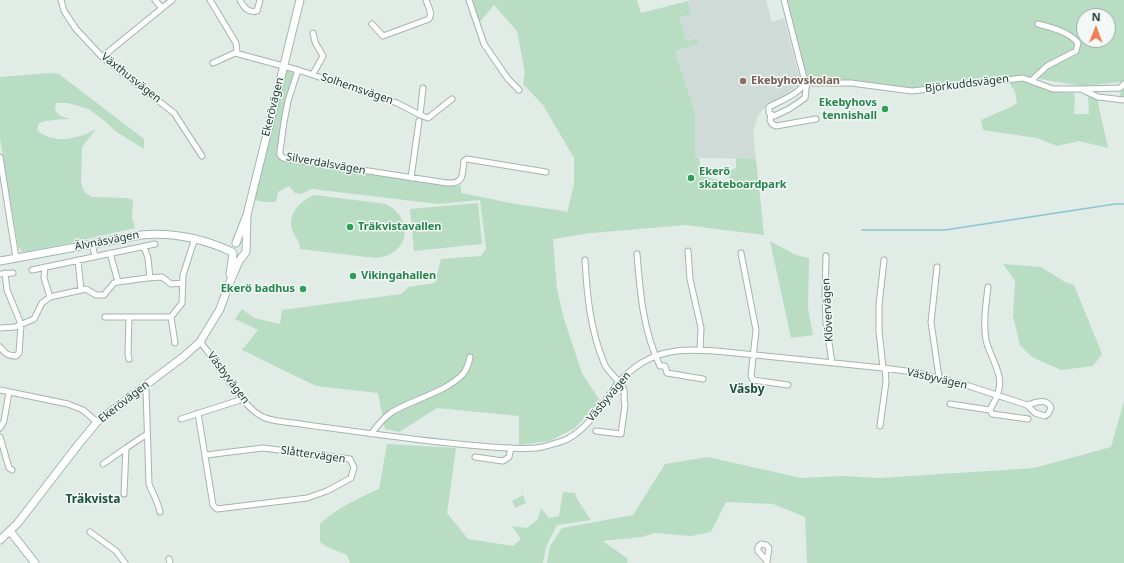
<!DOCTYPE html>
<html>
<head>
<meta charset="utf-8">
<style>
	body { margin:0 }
	#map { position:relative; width:1124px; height:563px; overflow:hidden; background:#e1ece7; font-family:"Noto Sans",sans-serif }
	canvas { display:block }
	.north { position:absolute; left:1076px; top:8px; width:40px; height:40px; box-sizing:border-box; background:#f1f8f5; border:1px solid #9eada8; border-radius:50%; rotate:1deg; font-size:11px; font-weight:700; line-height:16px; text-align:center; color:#213c35 }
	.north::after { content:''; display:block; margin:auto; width:14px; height:18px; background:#f37e58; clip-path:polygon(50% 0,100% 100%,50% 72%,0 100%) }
</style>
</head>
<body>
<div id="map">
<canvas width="1124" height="563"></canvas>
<div class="north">N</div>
</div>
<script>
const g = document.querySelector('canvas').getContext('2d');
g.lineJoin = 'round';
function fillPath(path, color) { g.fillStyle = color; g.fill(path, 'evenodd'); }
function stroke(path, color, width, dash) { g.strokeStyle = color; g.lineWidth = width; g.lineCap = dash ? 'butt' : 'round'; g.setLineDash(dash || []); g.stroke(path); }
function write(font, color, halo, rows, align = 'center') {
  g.font = font + ' "Noto Sans",sans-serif'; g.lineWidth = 3; g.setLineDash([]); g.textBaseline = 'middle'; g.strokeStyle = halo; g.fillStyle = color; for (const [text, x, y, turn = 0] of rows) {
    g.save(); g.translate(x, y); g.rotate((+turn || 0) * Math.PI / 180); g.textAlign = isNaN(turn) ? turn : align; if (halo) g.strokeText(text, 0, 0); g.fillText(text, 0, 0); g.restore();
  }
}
const built = new Path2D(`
	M689 0H766L772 22 784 18 801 84 764 108 758 116 753 131 756 159 695 158V112L675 51 698 44 686 42 679 17 692 13 688 1Z`);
const green = new Path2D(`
	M470 0H637L641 13 688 1 692 14 679 17 686 41 697 39 698 44 675 51 695 112V158H699L702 174 703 176 718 180 720 186H727L729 184V171L736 168V158L756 159 764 235 685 225 592 233 553 239 557 289 564 319 582 373 600 401 575 428 550 441 519 445V416L437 408 399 432 385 429 378 393 316 386 242 350 258 330 235 319 242 309 254 318 280 324 282 310 401 294 409 287 435 283 441 259 481 256 486 248 480 200 438 204 312 189 301 194 295 193 289 186 278 192 276 202H263L251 199 284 65 298 70 288 101 280 155 334 167 461 186V193L516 204 564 211 567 213 574 184V158L543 105 523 84 525 73 517 31 494 5 480 22Z
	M785 0H1124V97L1120 96 1121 82 1082 86 1022 76 953 83 911 89 814 82 809 79 805 73ZM1084 16H1108V40H1084Z
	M52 73 59 74 144 139V149L115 131 107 123 89 109 68 103H56L55 110 60 116 70 119C59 119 49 120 39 123L37 130C53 145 78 139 96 129L82 147 81 183 85 193 92 197 127 198 133 200 132 218 135 228 56 246 23 252 18 247 0 138V77Z
	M1021 80 1055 91 1073 93 1075 96 1074 114H1089L1088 97 1097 98 1108 148 1079 141 1057 146 1037 138 983 130 981 120 1013 106 1017 103 1015 92 1009 82H1017Z
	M315 195 386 204C416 220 409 256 375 258L300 249C300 241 296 238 293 232 286 215 300 200 315 195Z
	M478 203 482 244 414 251 410 209Z
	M770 241 796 255 809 258 808 308 813 335 791 338Z
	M1003 264 1041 267 1065 282 1074 285 1102 354 1093 366 1061 370 1032 357 1020 345 1013 316 1015 281Z
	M1124 401V563H807L805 517 773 504 726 502 711 532 691 536 654 533 642 537 603 541 628 559 627 563H547L550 546 562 528 633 515 665 464 708 457 801 478 842 476 880 478 1034 468 1111 447Z
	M387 444 456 448 447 513 468 539 513 546 521 539 512 526 527 528 538 519 541 508 549 518 559 516 563 492 575 493 577 499 591 520 557 525 546 547 543 563H350L347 555 327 547 320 542V524C340 506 355 500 379 489Z
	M523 495 526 503 515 508 512 501Z`);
const stream = new Path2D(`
	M862 230H945L1115 204H1124`);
const street = new Path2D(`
	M61 0 64 11 76 29 102 57 174 113 202 156
	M155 0 162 8
	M210 0 236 43 237 53
	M240 0C244 8 248 13 257 11L260 0
	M469 0 484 44 508 79 519 90
	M784 0 804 78 812 83H851L912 91 1023 78 1053 89H1082L1120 88 1124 84
	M372 24 383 36 429 19C433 13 428 6 426 0
	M102 57 172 0
	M213 63 235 53 298 70 397 103 420 115 428 118 452 99
	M298 70 288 101 284 122 280 151V155L283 158 447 183C465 184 462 174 464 161L467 159 546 172
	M313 74 323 56 315 42 313 33
	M807 80 805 98 789 109 774 116 769 113V107C782 100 800 94 807 80Z
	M1032 80 1047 66 1076 51 1078 43C1070 32 1050 27 1038 24
	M1083 90 1098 97 1124 100
	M771 114 770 120 772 124 776 126 816 119
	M420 115 423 88
	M0 157 16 258
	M411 178 419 121
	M92 244 95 256
	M144 247 148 258 150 278
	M688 251 690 279 701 328 700 350
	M110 253 118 282
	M741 253 756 330 751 376 753 380 788 385
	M637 254C640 292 643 331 660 366H665L667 373 703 379
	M826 256 825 297 826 323 832 363
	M78 260 81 290
	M585 260C587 295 590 329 604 363 607 372 621 381 624 390 625 394 623 400 625 405L621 434 596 431
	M45 267 44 278 50 297
	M937 267 931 322 939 377
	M32 270 155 244
	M0 274 13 273
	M105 317H171L182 303 183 275 195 238
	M129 317 128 354 129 359
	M171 317 175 343
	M0 328 15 327 34 319 42 303 50 297 86 289 96 295H104L114 283 118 282 147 278 162 277 171 284 183 283
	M200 342C217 360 242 408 263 417 267 419 273 420 278 421 338 429 398 438 458 444 484 446 511 450 536 448 545 447 555 443 563 441 581 434 594 417 604 402 609 396 613 389 618 383 650 347 683 348 726 352L883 368 914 372 969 386 1027 405 1035 413 1045 416 1048 414 1051 408C1047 397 1035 403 1027 405
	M0 347C5 353 7 356 16 356L19 353 21 325 19 319 7 290 5 273
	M883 368 879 331V305L884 260
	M144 386 146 390 149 484C153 494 158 502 160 512
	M0 390 68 404 83 410 97 422
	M950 404 990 410C992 405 995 401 997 396 1006 376 990 358 986 340 983 322 986 304 988 287
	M990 410 992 414 1028 419
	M198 413 213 505 217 509 307 498 327 491 351 478 354 467 350 459 263 448 206 455
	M181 419 243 399
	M880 426 886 382 885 368
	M0 428 4 421 9 392
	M371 434C377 426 383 418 392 412 414 399 446 392 463 374 467 369 469 363 470 357
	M0 437 9 468 12 470
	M475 457 503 461 509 457 511 448
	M103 464 126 448
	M124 494 126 448 147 434
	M90 532 116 551 125 563
	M169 559 170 563
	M767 563V561L769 548 766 545 761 544 758 547V551L767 561`);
const secondary = new Path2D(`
	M236 243 247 215 300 0
	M0 261 141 235C174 232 202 238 232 252
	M230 274 233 254
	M10 531 35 563
	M0 540 17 524 78 445 97 422 183 357 200 342 220 309 229 284 239 261 246 252 247 215`);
const markers = [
	[743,81,4,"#8d6e63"],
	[885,109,4,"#2e9e5b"],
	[691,178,4,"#2e9e5b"],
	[350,227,4,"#2e9e5b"],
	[353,276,4,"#2e9e5b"],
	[303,289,4,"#2e9e5b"]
];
const streetNames = [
	["Växthusvägen",131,78,38],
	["Björkuddsvägen",967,84,-7],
	["Solhemsvägen",357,89,19],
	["Ekerövägen",273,107,-76],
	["Silverdalsvägen",326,164,10],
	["Älvnäsvägen",107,241,-11],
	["Klövervägen",828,310,-93],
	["Väsbyvägen",228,378,53],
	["Väsbyvägen",937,379,13],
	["Väsbyvägen",609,397,-50],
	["Ekerövägen",124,402,-38],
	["Slåttervägen",313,455,8]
];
const educationNames = [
	["Ekebyhovskolan",751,81]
];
const leisureNames = [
	["Ekebyhovs",877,103,"right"],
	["tennishall",877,116,"right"],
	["Ekerö",699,172],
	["skateboardpark",699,185],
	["Träkvistavallen",358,227],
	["Vikingahallen",361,276],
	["Ekerö badhus",295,289,"right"]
];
const neighbourhoodNames = [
	["Väsby",747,390],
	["Träkvista",93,500]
];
fillPath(built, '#cfdbd6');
fillPath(green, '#b9ddc3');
stroke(stream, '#88c6d1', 1.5);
stroke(street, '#a4b4ae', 7);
stroke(secondary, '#9fb7af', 9);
stroke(street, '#fff', 5);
stroke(secondary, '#fff', 7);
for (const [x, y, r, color] of markers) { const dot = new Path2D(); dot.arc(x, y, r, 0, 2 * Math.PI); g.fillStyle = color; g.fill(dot); stroke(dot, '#f1f8f5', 1.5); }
write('11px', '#213c35', '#f1f8f5', streetNames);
write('bold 11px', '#785e54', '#f1f8f5', educationNames, 'left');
write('bold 11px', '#27864d', '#f1f8f5', leisureNames, 'left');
write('bold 12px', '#1d4e42', '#f1f8f5', neighbourhoodNames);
</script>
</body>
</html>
